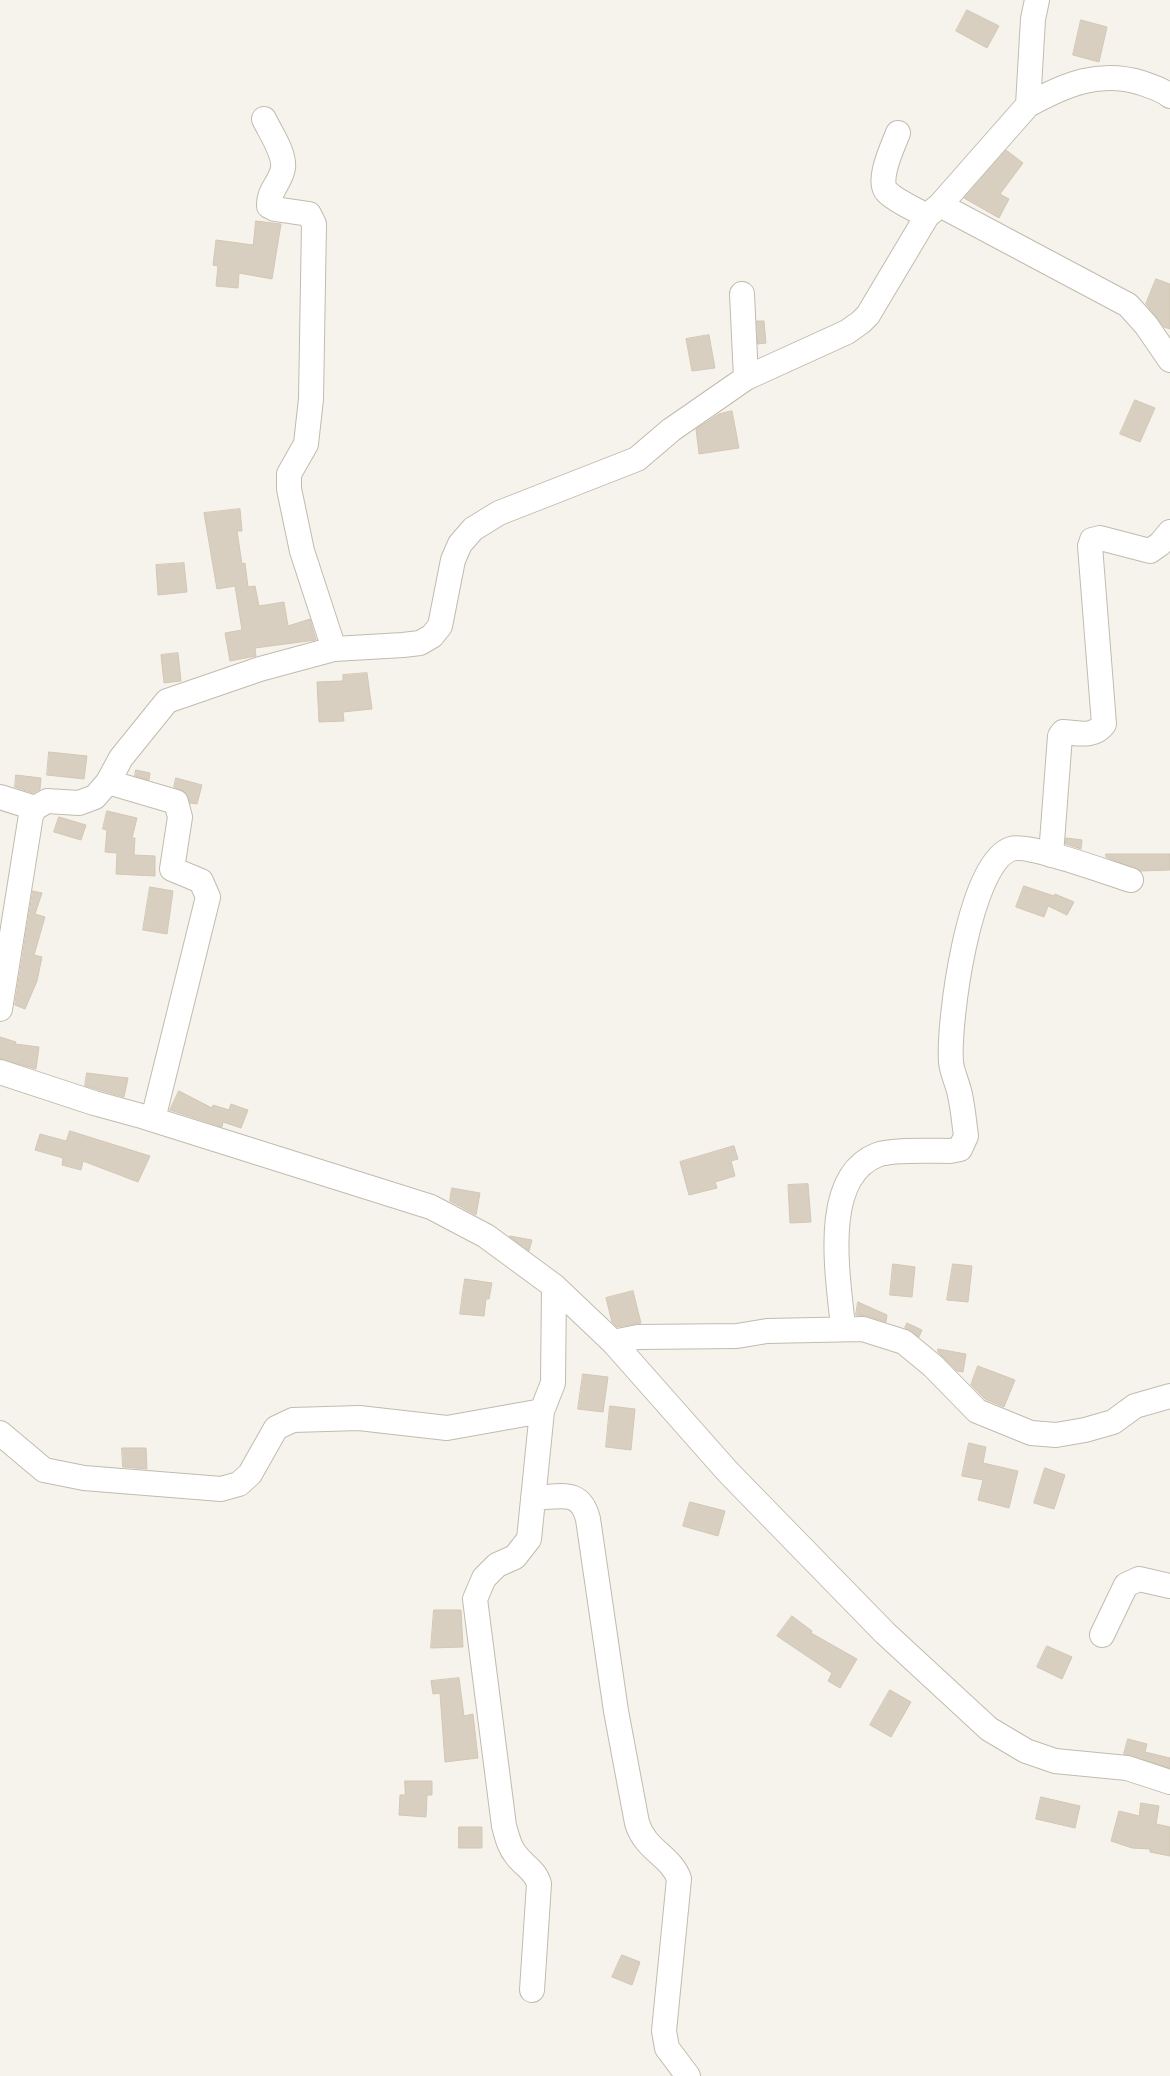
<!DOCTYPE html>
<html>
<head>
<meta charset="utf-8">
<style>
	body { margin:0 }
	canvas { display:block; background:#f6f3ec }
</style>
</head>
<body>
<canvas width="1170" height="2076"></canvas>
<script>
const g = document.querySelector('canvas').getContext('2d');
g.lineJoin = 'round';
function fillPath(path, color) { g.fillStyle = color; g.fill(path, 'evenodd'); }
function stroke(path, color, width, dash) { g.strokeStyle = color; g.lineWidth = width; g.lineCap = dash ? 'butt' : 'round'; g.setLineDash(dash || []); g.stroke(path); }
const building = new Path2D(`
	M967 10 999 26 987 48 956 31Z
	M1081 20 1107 27 1099 62 1073 55Z
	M1006 150 1023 163 1000 194 1009 199 999 218 964 198Z
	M256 221 281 224 272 279 239 273 238 288 216 286 218 266 213 265 216 240 253 245Z
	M1156 279 1170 284V329L1164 327 1146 304Z
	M757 321H764L766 343 758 344Z
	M709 335 715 368 692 371 686 339Z
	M1135 400 1155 408 1140 442 1120 434Z
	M732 411 739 448 699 454 696 429 719 414Z
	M240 509 242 531H237L242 564 245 563 248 587 255 586 259 606 284 602 288 626 310 619 316 640 255 648 256 656 230 661 225 633 242 630 235 586 217 589 204 513Z
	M184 563 187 592 158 595 156 565Z
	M178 653 181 681 164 683 161 655Z
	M367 673 372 709 343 712 344 721 319 722 317 682 343 681V675Z
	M49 752 87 756 84 779 47 775Z
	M136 770 150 773 149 780 135 776Z
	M16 775 41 778 40 789 33 793 15 787Z
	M176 778 202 785 197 804 190 803 185 792 174 787Z
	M107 811 137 818 132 838H135L134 855 155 856V876L116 874 117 853 105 852 107 830 103 829Z
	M59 817 86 825 81 840 54 832Z
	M1066 838 1082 840 1081 849 1066 844Z
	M1106 854H1170V870L1141 871 1106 857Z
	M1024 886 1054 896 1055 894 1074 902 1067 915 1048 906 1044 917 1016 907Z
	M150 887 173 891 167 934 143 930Z
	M33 891 42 893 35 914 45 917 34 955 42 957 37 981 25 1009 15 1005Z
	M0 1037 16 1042 15 1044 39 1047 36 1069 0 1059Z
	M87 1073 128 1078 124 1097 85 1086Z
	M179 1091 212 1108 213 1105 229 1110 231 1104 248 1110 241 1128 223 1122 222 1127 170 1110Z
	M70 1131 150 1156 138 1182 83 1161 81 1170 62 1165 63 1158 35 1150 40 1134 66 1141Z
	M734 1146 738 1159 731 1161 735 1176 715 1182 717 1188 689 1195 680 1162Z
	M808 1184 811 1222 790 1223 788 1185Z
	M452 1188 480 1193 476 1215 450 1201Z
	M510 1236 532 1240 529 1251 510 1237Z
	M893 1264 915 1267 912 1297 890 1295Z
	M953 1264 972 1266 968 1302 947 1300Z
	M465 1279 492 1283 489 1299H486L484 1316 460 1314Z
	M633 1291 641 1323 617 1327 612 1322 606 1298Z
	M858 1302 887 1315 886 1322 867 1316 856 1315Z
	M907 1323 922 1330 919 1337 905 1328Z
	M938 1349 966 1354 963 1372 957 1371 938 1352Z
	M978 1366 1015 1380 1004 1407 985 1399 971 1385Z
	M583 1374 608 1377 603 1412 578 1409Z
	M610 1406 635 1409 631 1450 606 1447Z
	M969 1443 986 1447 983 1463 1018 1471 1009 1508 978 1500 983 1480 962 1476Z
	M122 1448H146L147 1469 123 1467Z
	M1045 1468 1065 1475 1054 1509 1034 1503Z
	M690 1502 725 1511 718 1536 683 1526Z
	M434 1610H461L463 1647 431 1648Z
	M792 1616 812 1631 811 1633 857 1659 840 1688 828 1681 832 1673 777 1636Z
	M1047 1646 1072 1657 1062 1679 1037 1667Z
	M459 1678 464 1716 473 1714 478 1758 445 1762 440 1693 433 1694 431 1681Z
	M890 1690 911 1702 891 1737 870 1725Z
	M1128 1739 1147 1744 1145 1752 1170 1758V1768L1124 1754Z
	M405 1781H432V1795H427L426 1817 399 1815 400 1795H405Z
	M1041 1797 1080 1806 1075 1828 1036 1819Z
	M1141 1803 1159 1806 1156 1824 1170 1827V1856L1150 1852V1849L1132 1848 1111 1841 1119 1811 1139 1816Z
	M459 1827H482V1848H459Z
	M622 1955 640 1962 632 1985 612 1977Z`);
const minor = new Path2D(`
	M1028 105C1066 84 1099 70 1142 83 1152 87 1162 89 1170 96
	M264 119C270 132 285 153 283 168 281 182 268 191 269 206L275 209 309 214 314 224 311 399 306 444 289 474V489L302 551 334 649
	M898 133C893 146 876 181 887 192 897 202 915 209 927 216
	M940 205 1128 305 1146 325 1170 360
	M742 294 746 378
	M108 782 176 802 180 817 172 869 201 881 208 897 153 1119
	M0 797 35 808
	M1051 855 1060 736 1063 732C1078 733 1094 738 1104 724L1090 546 1092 540 1100 538 1150 551 1160 544 1170 532
	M0 1009 31 815 35 808 47 801 79 803 95 797 108 782 121 758 167 701 260 669 334 649 403 645 420 643 432 636 440 626 453 560 460 544 473 529 499 513 637 459 671 430 746 378 847 332 861 322 868 315 927 216 940 205 1028 105 1033 19 1037 0
	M0 1072 94 1103 145 1117 431 1207 486 1236 554 1286 613 1342 638 1337 737 1336 767 1331 863 1329 904 1342 933 1366 977 1411 1031 1433 1056 1435 1085 1430 1113 1422 1135 1406 1170 1396
	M843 1328C839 1280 819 1178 877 1155 892 1149 933 1151 950 1151L960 1149 966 1136C964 1122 963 1108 960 1095 958 1084 952 1073 951 1062 948 1022 969 863 1011 849 1029 843 1107 873 1131 880
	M613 1342 728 1472 885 1633 989 1729 1026 1751 1055 1761 1127 1768 1170 1782
	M0 1433 44 1470 84 1478 221 1489 239 1484 250 1474 276 1428 293 1420 359 1418 447 1428 542 1411
	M533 1498C561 1497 580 1488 588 1519L616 1711 637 1823C645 1850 672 1857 679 1879L664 2031 667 2048 688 2076
	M1102 1635 1126 1585 1139 1579 1170 1586
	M532 1990 539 1884C536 1871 523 1865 516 1855 509 1847 507 1836 504 1826L475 1599 484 1578 497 1565 515 1557 529 1539 542 1411 553 1383 554 1286`);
fillPath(building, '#d8cfc1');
stroke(building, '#d3c7b4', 1);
stroke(minor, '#c2bbae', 26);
stroke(minor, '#fff', 24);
</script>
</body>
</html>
